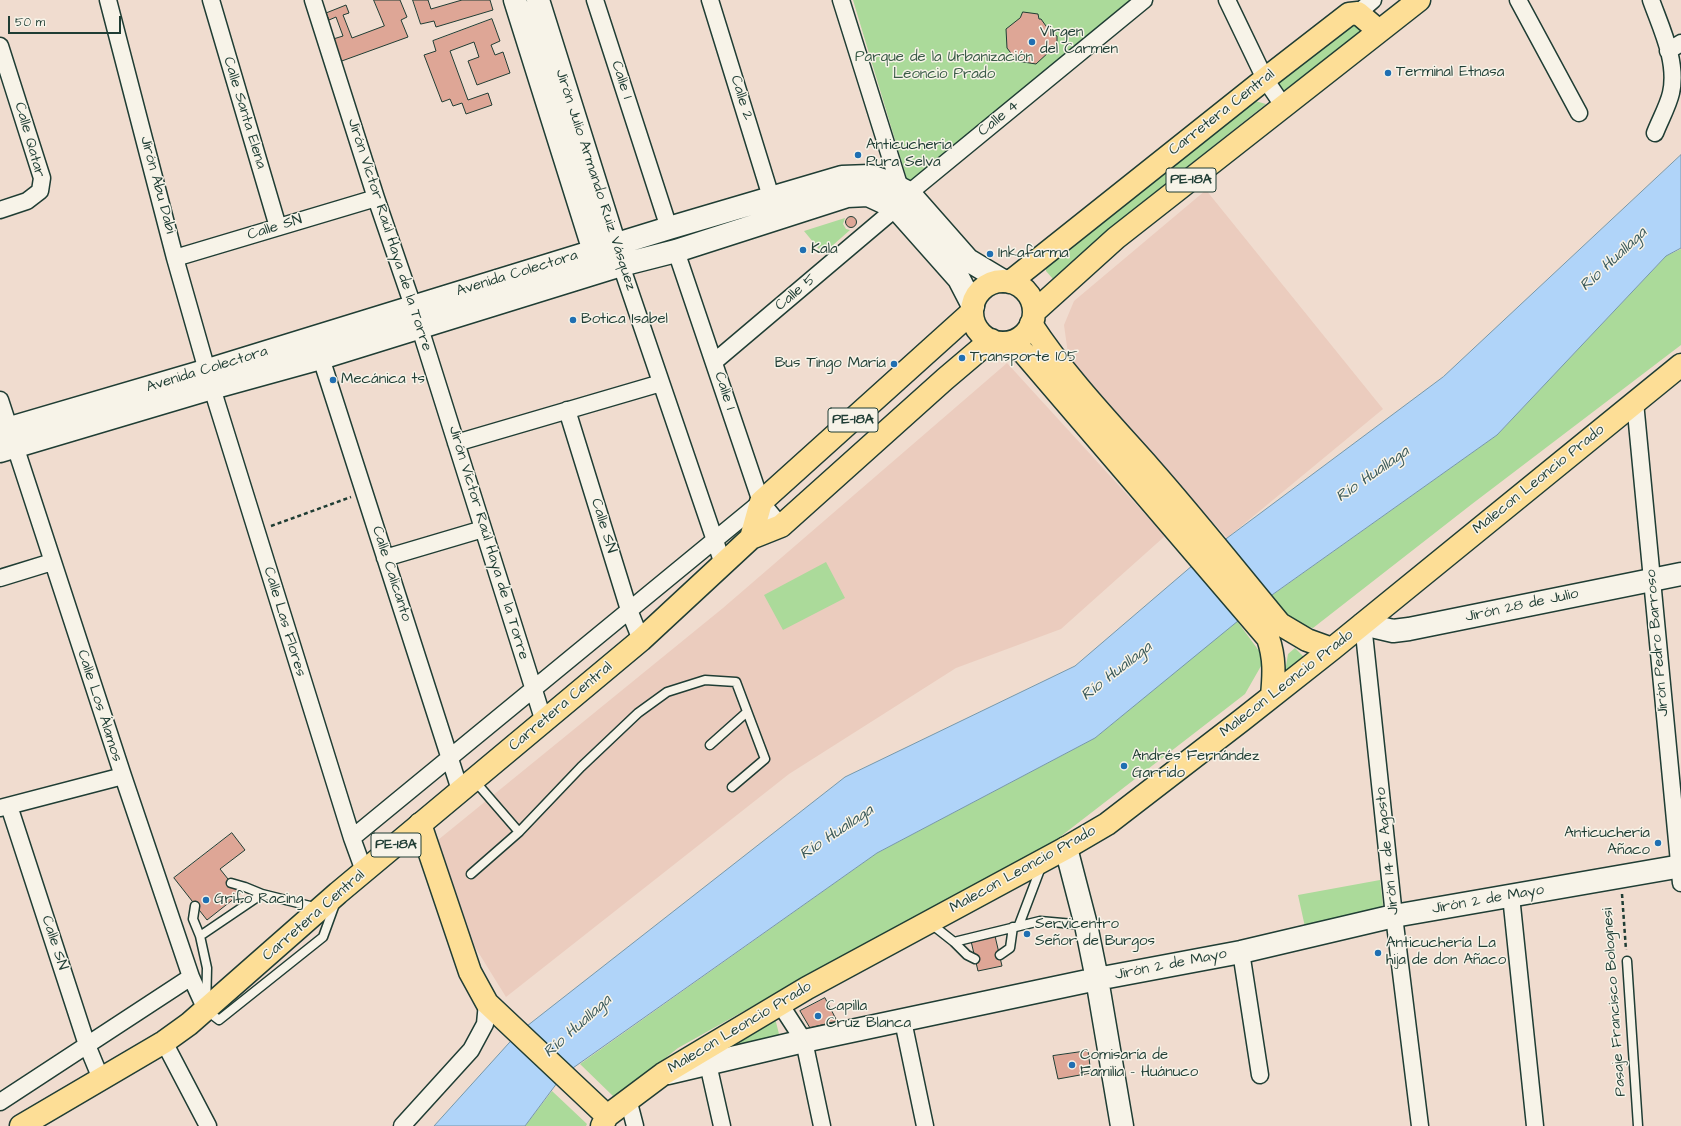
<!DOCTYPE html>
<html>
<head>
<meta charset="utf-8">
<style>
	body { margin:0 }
	#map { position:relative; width:1681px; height:1126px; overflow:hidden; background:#f0dccf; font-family:"Architects Daughter",sans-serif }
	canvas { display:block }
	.scale { position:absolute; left:8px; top:16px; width:113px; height:18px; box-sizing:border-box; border:2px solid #1f3d34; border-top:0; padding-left:5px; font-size:12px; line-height:14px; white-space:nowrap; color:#1f3d34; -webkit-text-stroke:3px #f7f3e8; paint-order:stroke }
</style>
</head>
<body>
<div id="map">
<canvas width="1681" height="1126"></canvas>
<div class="scale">50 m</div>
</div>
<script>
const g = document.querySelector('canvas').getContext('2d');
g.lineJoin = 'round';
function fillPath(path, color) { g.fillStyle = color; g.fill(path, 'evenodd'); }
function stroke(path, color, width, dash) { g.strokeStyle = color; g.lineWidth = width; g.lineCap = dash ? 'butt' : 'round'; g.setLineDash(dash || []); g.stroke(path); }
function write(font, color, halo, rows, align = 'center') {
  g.font = font + ' "Architects Daughter",sans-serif'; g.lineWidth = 3; g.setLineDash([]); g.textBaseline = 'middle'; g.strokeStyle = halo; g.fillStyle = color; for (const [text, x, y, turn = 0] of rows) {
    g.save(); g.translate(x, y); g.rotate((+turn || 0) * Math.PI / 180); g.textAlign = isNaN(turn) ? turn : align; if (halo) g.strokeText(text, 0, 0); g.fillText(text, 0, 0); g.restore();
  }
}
const built = new Path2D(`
	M1206 190 1383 409 1227 538 1069 361 1064 325 1074 301Z
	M1007 363 1165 536 1061 629 956 668 789 774 506 997 475 947 438 840 723 608Z`);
const green = new Path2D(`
	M853 0H1133L908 183Z
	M1357 23 1364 31 1283 91 1278 82 1348 25Z
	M1255 101 1266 104 1110 228 1053 279 1046 271V267Z
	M845 218 843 224 846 229 850 230 823 254 804 231Z
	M1681 249V345L1472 504 1313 628 1290 622 1268 598 1497 435 1666 256Z
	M826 562 845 598 783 630 764 595Z
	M1237 621 1265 659 1245 694 1056 840 842 956 678 1048 615 1098 580 1064 877 853 1095 738Z
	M1295 648 1304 657 1285 672 1288 654Z
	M1380 880 1383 905 1375 913 1305 927 1298 895Z
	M775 1018 780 1038 718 1053Z
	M552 1091 587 1124 586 1126H525Z`);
const water = new Path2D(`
	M1681 155V248L1666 256 1497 435 1255 607 1095 738 877 853 563 1075 525 1126H434L518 1033 845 777 1075 666 1207 553 1443 377Z`);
const building = new Path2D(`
	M374 0H400L407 17 401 20 408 37 339 62 330 40 343 36 336 17 329 20 326 13 346 5 349 13 343 15 352 38 384 26Z
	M413 0H428L431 9 462 0H490L493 10 436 27 434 21 421 24Z
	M1023 12 1038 14 1039 19H1041L1051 33 1057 36V48L1050 51 1036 64 1017 61 1007 48 1006 29 1020 18Z
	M492 19 500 41 491 45 495 55 503 52 510 73 477 85 468 61 479 57 474 42 450 51 468 100 488 93 492 105 466 114 462 103 453 106 450 99 442 102 424 55 436 51 433 41Z
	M845.5 222a5.5 5.5 0 1 1 11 0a5.5 5.5 0 1 1-11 0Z
	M232 833 245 850 220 869 240 894 207 920 174 878Z
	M995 936 1002 966 978 971 971 941Z
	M825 998 837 1021 810 1028 800 1011Z
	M1088 1051 1091 1073 1058 1079 1053 1056Z`);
const path = new Path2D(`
	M271 526 351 497
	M1622 894 1626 950`);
const lane = new Path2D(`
	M710 745 747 712
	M474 780 519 832
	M471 874 519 832 581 767 638 713 667 692 705 680 736 682 765 759 732 787
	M231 883 245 887 262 894
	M195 906 193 919 200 936
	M318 908 262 894 200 936 207 968 206 1010 219 1020 323 937 335 904
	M930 923 954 942 1040 921 1085 925
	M1019 925 1041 867
	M954 942 967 955 975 959
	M1000 955 1010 948 1013 927
	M1627 961 1638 1126`);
const street = new Path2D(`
	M108 0 175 258 212 388 352 838 364 871
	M211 0 278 227
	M313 0 376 198 413 306 544 722
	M595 0 669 228
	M710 0 771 197
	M841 0 900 188
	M1227 0 1265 79 1284 107
	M1518 0 1579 113
	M1651 0C1661 28 1678 62 1671 93 1668 106 1660 120 1655 133
	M1358 13 1373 0
	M0 46 42 178 40 191 27 201 0 210
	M1668 51 1681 43
	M909 193 1144 0
	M676 251 761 502 781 526
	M175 258 376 198
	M621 265 723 564
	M321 358 460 790
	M714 362 896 208
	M0 400 123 776 191 977 206 1010
	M1635 402 1681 883
	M567 410 629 610 641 640
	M456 443 661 383
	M385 558 483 529
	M0 578 52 562
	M1363 624 1394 916 1420 1126
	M9 806 87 1045 101 1079
	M0 808 123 776
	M352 838 761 502
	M1511 896 1535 1126
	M1241 952 1260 1075
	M780 1004 804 1041 822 1126
	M903 1021 925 1126
	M164 1042 208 1126
	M708 1064 722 1126
	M628 1099 635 1126
	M0 1102 191 977
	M402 1126 471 1050 485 1024 487 1003`);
const secondary = new Path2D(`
	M515 0 598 264
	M538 0 619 258
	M0 431 208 370 669 228 842 177 870 176 888 182 909 193 968 260 1003 281
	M0 451 212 388 321 358 621 265 676 251 847 196 868 195 896 208 959 279 973 306
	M1363 624 1393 631 1409 629 1681 574
	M1066 848 1086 925 1097 979 1122 1126
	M668 1073 804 1041 1097 979 1241 952 1394 916 1681 866`);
const primary = new Path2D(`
	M1031 324C1065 376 1109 422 1150 468 1195 519 1237 572 1280 624L1307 640 1332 649
	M1003 343 1017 348 1024 353 1268 638C1275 658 1274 675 1272 696
	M420 824 470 972 487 1003 607 1116
	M602 1126 607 1116 663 1074 807 988 1066 848 1107 824 1242 720 1332 649 1681 365`);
const highway = new Path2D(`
	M972 312a31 31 0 1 1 62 0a31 31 0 1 1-62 0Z
	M1010 282 1265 79 1349 14 1358 13 1379 31
	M1034 312 1116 238 1419 0
	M751 538 761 502 972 312
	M21 1126 164 1042 189 1024 338 893 641 640 751 538 781 526 945 379 991 340`);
const markers = [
	[1032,42,4,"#1f6fb2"],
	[1388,73,4,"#1f6fb2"],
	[858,155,4,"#1f6fb2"],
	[803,250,4,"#1f6fb2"],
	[990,254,4,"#1f6fb2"],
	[573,320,4,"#1f6fb2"],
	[962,358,4,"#1f6fb2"],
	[894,364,4,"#1f6fb2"],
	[333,380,4,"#1f6fb2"],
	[1124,766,4,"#1f6fb2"],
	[1658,843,4,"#1f6fb2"],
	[206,900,4,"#1f6fb2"],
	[1027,934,4,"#1f6fb2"],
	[1378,953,4,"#1f6fb2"],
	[818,1016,4,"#1f6fb2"],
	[1072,1065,4,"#1f6fb2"]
];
const shields = [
	[1191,180,50],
	[853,420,50],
	[396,845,50]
];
const shieldNames = [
	["PE-18A",1191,180],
	["PE-18A",853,420],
	["PE-18A",396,845]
];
const poiNames = [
	["Virgen",1040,33],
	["del Carmen",1040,50],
	["Terminal Etnasa",1396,73],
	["Anticucheria",866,146],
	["Pura Selva",866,163],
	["Kala",811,250],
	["Inkafarma",998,254],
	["Botica Isabel",581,320],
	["Transporte 105",970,358],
	["Bus Tingo María",886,364,"right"],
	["Mecánica ts",341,380],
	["Andrés Fernández",1132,757],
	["Garrido",1132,774],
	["Anticuchería",1650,834,"right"],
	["Añaco",1650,851,"right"],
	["Grifo Racing",214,900],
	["Servicentro",1035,925],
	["Señor de Burgos",1035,942],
	["Anticuchería La",1386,944],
	["hija de don Añaco",1386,961],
	["Capilla",826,1007],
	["Cruz Blanca",826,1024],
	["Comisaría de",1080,1056],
	["Familia - Huánuco",1080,1073]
];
const parkNames = [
	["Parque de la Urbanización",944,58],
	["Leoncio Prado",944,75]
];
const streetNames = [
	["Calle 1",621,80,72],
	["Calle 2",741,98,73],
	["Calle Santa Elena",244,113,73],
	["Carretera Central",1222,113,-38],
	["Calle 4",999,119,-39],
	["Calle Qatar",29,140,74],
	["Jirón Julio Armando Ruiz Vásquez",595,180,72],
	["Jirón Abu Dabi",157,185,75],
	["Calle SN",275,228,-17],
	["Jirón Víctor Raúl Haya de la Torre",389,235,72],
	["Avenida Colectora",517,274,-17],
	["Calle 5",796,293,-40],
	["Avenida Colectora",207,370,-17],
	["Calle 1",724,391,72],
	["Malecon Leoncio Prado",1539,480,-39],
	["Calle SN",603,526,73],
	["Jirón Víctor Raúl Haya de la Torre",488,543,73],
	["Calle Calicanto",391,574,72],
	["Jirón 28 de Julio",1522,606,-12],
	["Calle Las Flores",284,622,73],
	["Jirón Pedro Barroso",1658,643,-95],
	["Malecon Leoncio Prado",1287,684,-38],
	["Calle Los Álamos",99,706,72],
	["Carretera Central",561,707,-40],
	["Jirón 14 de Agosto",1388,851,-96],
	["Malecon Leoncio Prado",1023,870,-29],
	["Jirón 2 de Mayo",1488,900,-10],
	["Carretera Central",314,916,-41],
	["Calle SN",54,943,72],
	["Jirón 2 de Mayo",1171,965,-11],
	["Pasaje Francisco Bolognesi",1615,1002,-94],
	["Malecon Leoncio Prado",740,1028,-31]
];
const waterNames = [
	["Río Huallaga",1614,260,-43],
	["Río Huallaga",1373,475,-35],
	["Río Huallaga",1117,672,-38],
	["Río Huallaga",837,833,-34],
	["Río Huallaga",578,1027,-42]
];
fillPath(built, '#ebccbe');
fillPath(green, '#abda9a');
fillPath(water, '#b0d4f9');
stroke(water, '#7698aa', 1);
fillPath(building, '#dea696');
stroke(building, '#1f3d34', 1);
stroke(lane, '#1f3d34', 11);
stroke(street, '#1f3d34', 19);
stroke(secondary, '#1f3d34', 25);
stroke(primary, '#1f3d34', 25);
stroke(highway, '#1f3d34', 25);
stroke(path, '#1f3d34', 2.5, [4, 3]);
stroke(lane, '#f7f3e8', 8);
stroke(street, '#f7f3e8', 16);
stroke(secondary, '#f7f3e8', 22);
stroke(primary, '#fdde96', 22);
stroke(highway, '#fdde96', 22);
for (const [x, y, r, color] of markers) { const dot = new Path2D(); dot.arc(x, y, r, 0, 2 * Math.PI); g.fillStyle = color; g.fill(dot); stroke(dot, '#f7f3e8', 1.5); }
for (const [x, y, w] of shields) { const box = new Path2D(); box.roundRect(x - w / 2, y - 12, w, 24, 3); g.fillStyle = '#f7f3e8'; g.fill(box); stroke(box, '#1f3d34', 1); }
write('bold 14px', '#1f3d34', null, shieldNames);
write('15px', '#1f3d34', '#f7f3e8', poiNames, 'left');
write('15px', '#3b5c48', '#f7f3e8', parkNames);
write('15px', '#1f3d34', '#f7f3e8', streetNames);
write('italic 16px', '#3c5b5b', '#f7f3e8', waterNames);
</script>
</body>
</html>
